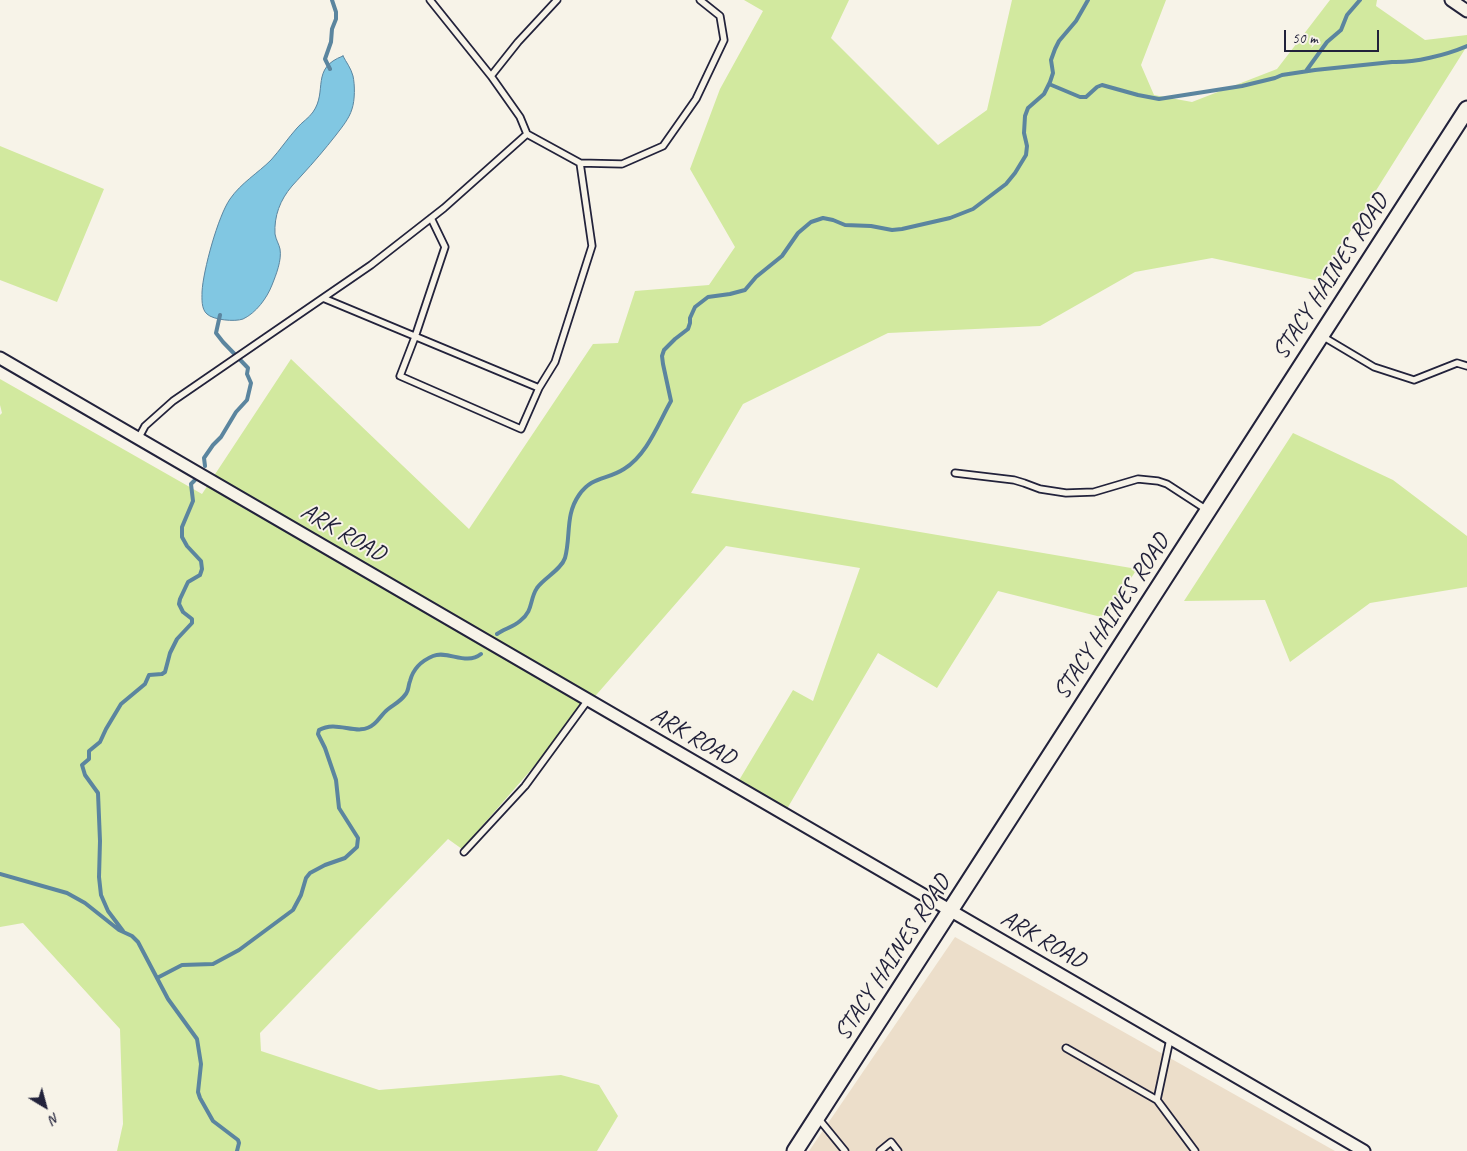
<!DOCTYPE html>
<html>
<head>
<meta charset="utf-8">
<style>
	body { margin:0 }
	#map { position:relative; width:1467px; height:1151px; overflow:hidden; background:#f7f3e8; font-family:Caveat,sans-serif }
	canvas { display:block }
	.north { position:absolute; left:20px; top:1081px; width:50px; height:50px; -webkit-text-stroke:4px #f7f3e8; paint-order:stroke; rotate:143deg; font-size:14px; font-weight:700; line-height:20px; text-align:center; color:#22223b }
	.north::after { content:''; display:block; margin:auto; width:18px; height:22px; background:#22223b; clip-path:polygon(50% 0,100% 100%,50% 72%,0 100%) }
	.scale { position:absolute; left:1284px; top:30px; width:95px; height:22px; box-sizing:border-box; border:2px solid #22223b; border-top:0; padding-left:6px; font-size:15px; line-height:18px; white-space:nowrap; color:#22223b; -webkit-text-stroke:4px #f7f3e8; paint-order:stroke }
</style>
</head>
<body>
<div id="map">
<canvas width="1467" height="1151"></canvas>
<div class="north">N</div>
<div class="scale">50 m</div>
</div>
<script>
const g = document.querySelector('canvas').getContext('2d');
g.lineJoin = 'round';
function fillPath(path, color) { g.fillStyle = color; g.fill(path, 'evenodd'); }
function stroke(path, color, width, dash) { g.strokeStyle = color; g.lineWidth = width; g.lineCap = dash ? 'butt' : 'round'; g.setLineDash(dash || []); g.stroke(path); }
function write(font, color, halo, rows, align = 'center') {
  g.font = font + ' Caveat,sans-serif'; g.lineWidth = 4; g.setLineDash([]); g.textBaseline = 'middle'; g.strokeStyle = halo; g.fillStyle = color; for (const [text, x, y, turn = 0] of rows) {
    g.save(); g.translate(x, y); g.rotate((+turn || 0) * Math.PI / 180); g.textAlign = isNaN(turn) ? turn : align; if (halo) g.strokeText(text, 0, 0); g.fillText(text, 0, 0); g.restore();
  }
}
const built = new Path2D(`
	M955 937 1335 1151H809Z`);
const green = new Path2D(`
	M744 0H849L831 38 938 145 987 110 1012 0H1166L1141 65 1154 95 1192 102 1277 69 1330 0H1377L1376 6 1425 40 1467 35V46L1319 281 1212 258 1135 272 1040 326 888 333 743 404 691 493 1137 569 1105 618 998 591 937 688 878 653 784 814 735 787 793 690 813 701 860 568 726 546 462 849 448 839 260 1033 261 1051 379 1090 561 1075 599 1085 618 1116 597 1151H117L123 1124 120 1029 23 923 0 927V415L2 413 0 405V379L202 494 291 359 469 529 593 344 618 343 635 291 709 285 735 247 690 169 720 89 763 11Z
	M0 146 104 189 57 302 0 280Z
	M1293 433 1393 480 1467 536V587L1370 603 1290 662 1265 600 1184 601Z`);
const water = new Path2D(`
	M343 56C346 62 351 68 353 76 355 85 355 100 352 109 349 119 342 127 336 135 325 149 314 162 302 175 299 179 295 182 292 186 280 200 274 216 275 234 276 240 279 244 280 249 282 260 276 275 272 285 267 298 256 313 243 319 235 322 213 320 207 314 201 309 202 298 202 292 203 271 218 216 230 199 241 183 258 173 271 160 280 150 288 138 297 128 302 122 309 118 313 112 328 91 310 68 343 56Z`);
const stream = new Path2D(`
	M330 69 325 59 331 42 332 29 336 19V12L332 0
	M1306 71 1327 42 1341 30 1347 15 1360 0
	M1049 84 1080 97H1086L1097 87 1102 85 1138 95 1159 99 1242 86 1275 78 1282 75 1315 70 1392 62C1414 63 1446 55 1467 46
	M205 466 204 458 213 445 221 437 236 412 247 400 251 383 247 374 248 368 223 342 216 333 220 315
	M497 634C504 629 513 627 520 621 534 610 529 600 537 588 544 578 561 570 565 558 571 536 565 515 579 495 592 476 607 480 624 469 647 455 658 424 671 401L663 364 662 356 664 350 675 339 688 329 690 323V318L695 307 708 297 730 294 745 290 756 277 782 256 798 233 811 222 823 218 833 220 845 225 871 226 892 230 902 229 950 218 973 209 1006 184 1015 173 1026 155 1027 146 1024 133 1025 116 1028 108 1044 94 1050 82 1053 73 1051 60 1055 49 1059 41 1076 21 1088 0
	M0 874 67 893 85 903 119 930 132 936 138 942 168 999 197 1039 201 1064 198 1092 200 1098 213 1121 238 1140 239 1143 237 1151
	M123 931 108 911 101 895 99 877 100 841 98 793 85 775 82 765 89 759V751L100 742 106 729 121 704 145 684 149 675 162 674 165 672 170 653 177 639 192 623V619L183 612 179 604 180 599 188 582 200 575 202 569 201 561 187 546 182 537V527L193 501 191 484 195 480
	M157 978 182 965 213 964 239 950 293 910 301 895 306 878 310 873 325 865 345 858 357 847 358 838 339 808 336 780 325 748 318 734 319 730C338 719 358 738 374 724 379 720 382 714 387 710 393 705 400 702 405 695 409 691 408 686 410 681 413 669 421 661 433 656 448 650 466 666 481 654`);
const lane = new Path2D(`
	M430 0 491 76
	M580 163 622 164 663 146 696 99 724 40 720 16 700 0
	M431 218 445 247 415 337 400 376 521 429 539 388
	M323 298 539 388 555 362 592 246 580 163 527 134 520 117 491 76 518 42 557 0
	M1322 336 1374 367 1414 380 1457 363 1467 366
	M138 439 145 426 173 401 371 265 444 208 527 134
	M955 473 1014 480 1024 483 1040 489 1066 493 1094 492 1138 479 1158 481 1167 484 1207 510
	M464 852 525 786 588 700
	M1170 1039 1157 1100 1195 1151
	M1066 1048 1157 1100
	M818 1118 845 1151
	M880 1151 891 1142 898 1151`);
const street = new Path2D(`
	M1451 0 1467 11
	M0 358 1364 1151`);
const secondary = new Path2D(`
	M795 1151 1467 109`);
const streetNames = [
	["STACY HAINES ROAD",1331,277,-57],
	["ARK ROAD",343,533,30],
	["STACY HAINES ROAD",1112,617,-57],
	["ARK ROAD",693,737,30],
	["ARK ROAD",1043,940,30],
	["STACY HAINES ROAD",893,958,-57]
];
fillPath(built, '#ecdeca');
fillPath(green, '#d2e99f');
fillPath(water, '#81c7e2');
stroke(water, '#5b859f', 1);
stroke(stream, '#5b859f', 4);
stroke(lane, '#22223b', 9);
stroke(street, '#22223b', 15);
stroke(secondary, '#22223b', 19);
stroke(lane, '#f7f3e8', 5.5);
stroke(street, '#f7f3e8', 11);
stroke(secondary, '#f7f3e8', 15);
write('24px', '#22223b', '#f7f3e8', streetNames);
</script>
</body>
</html>
